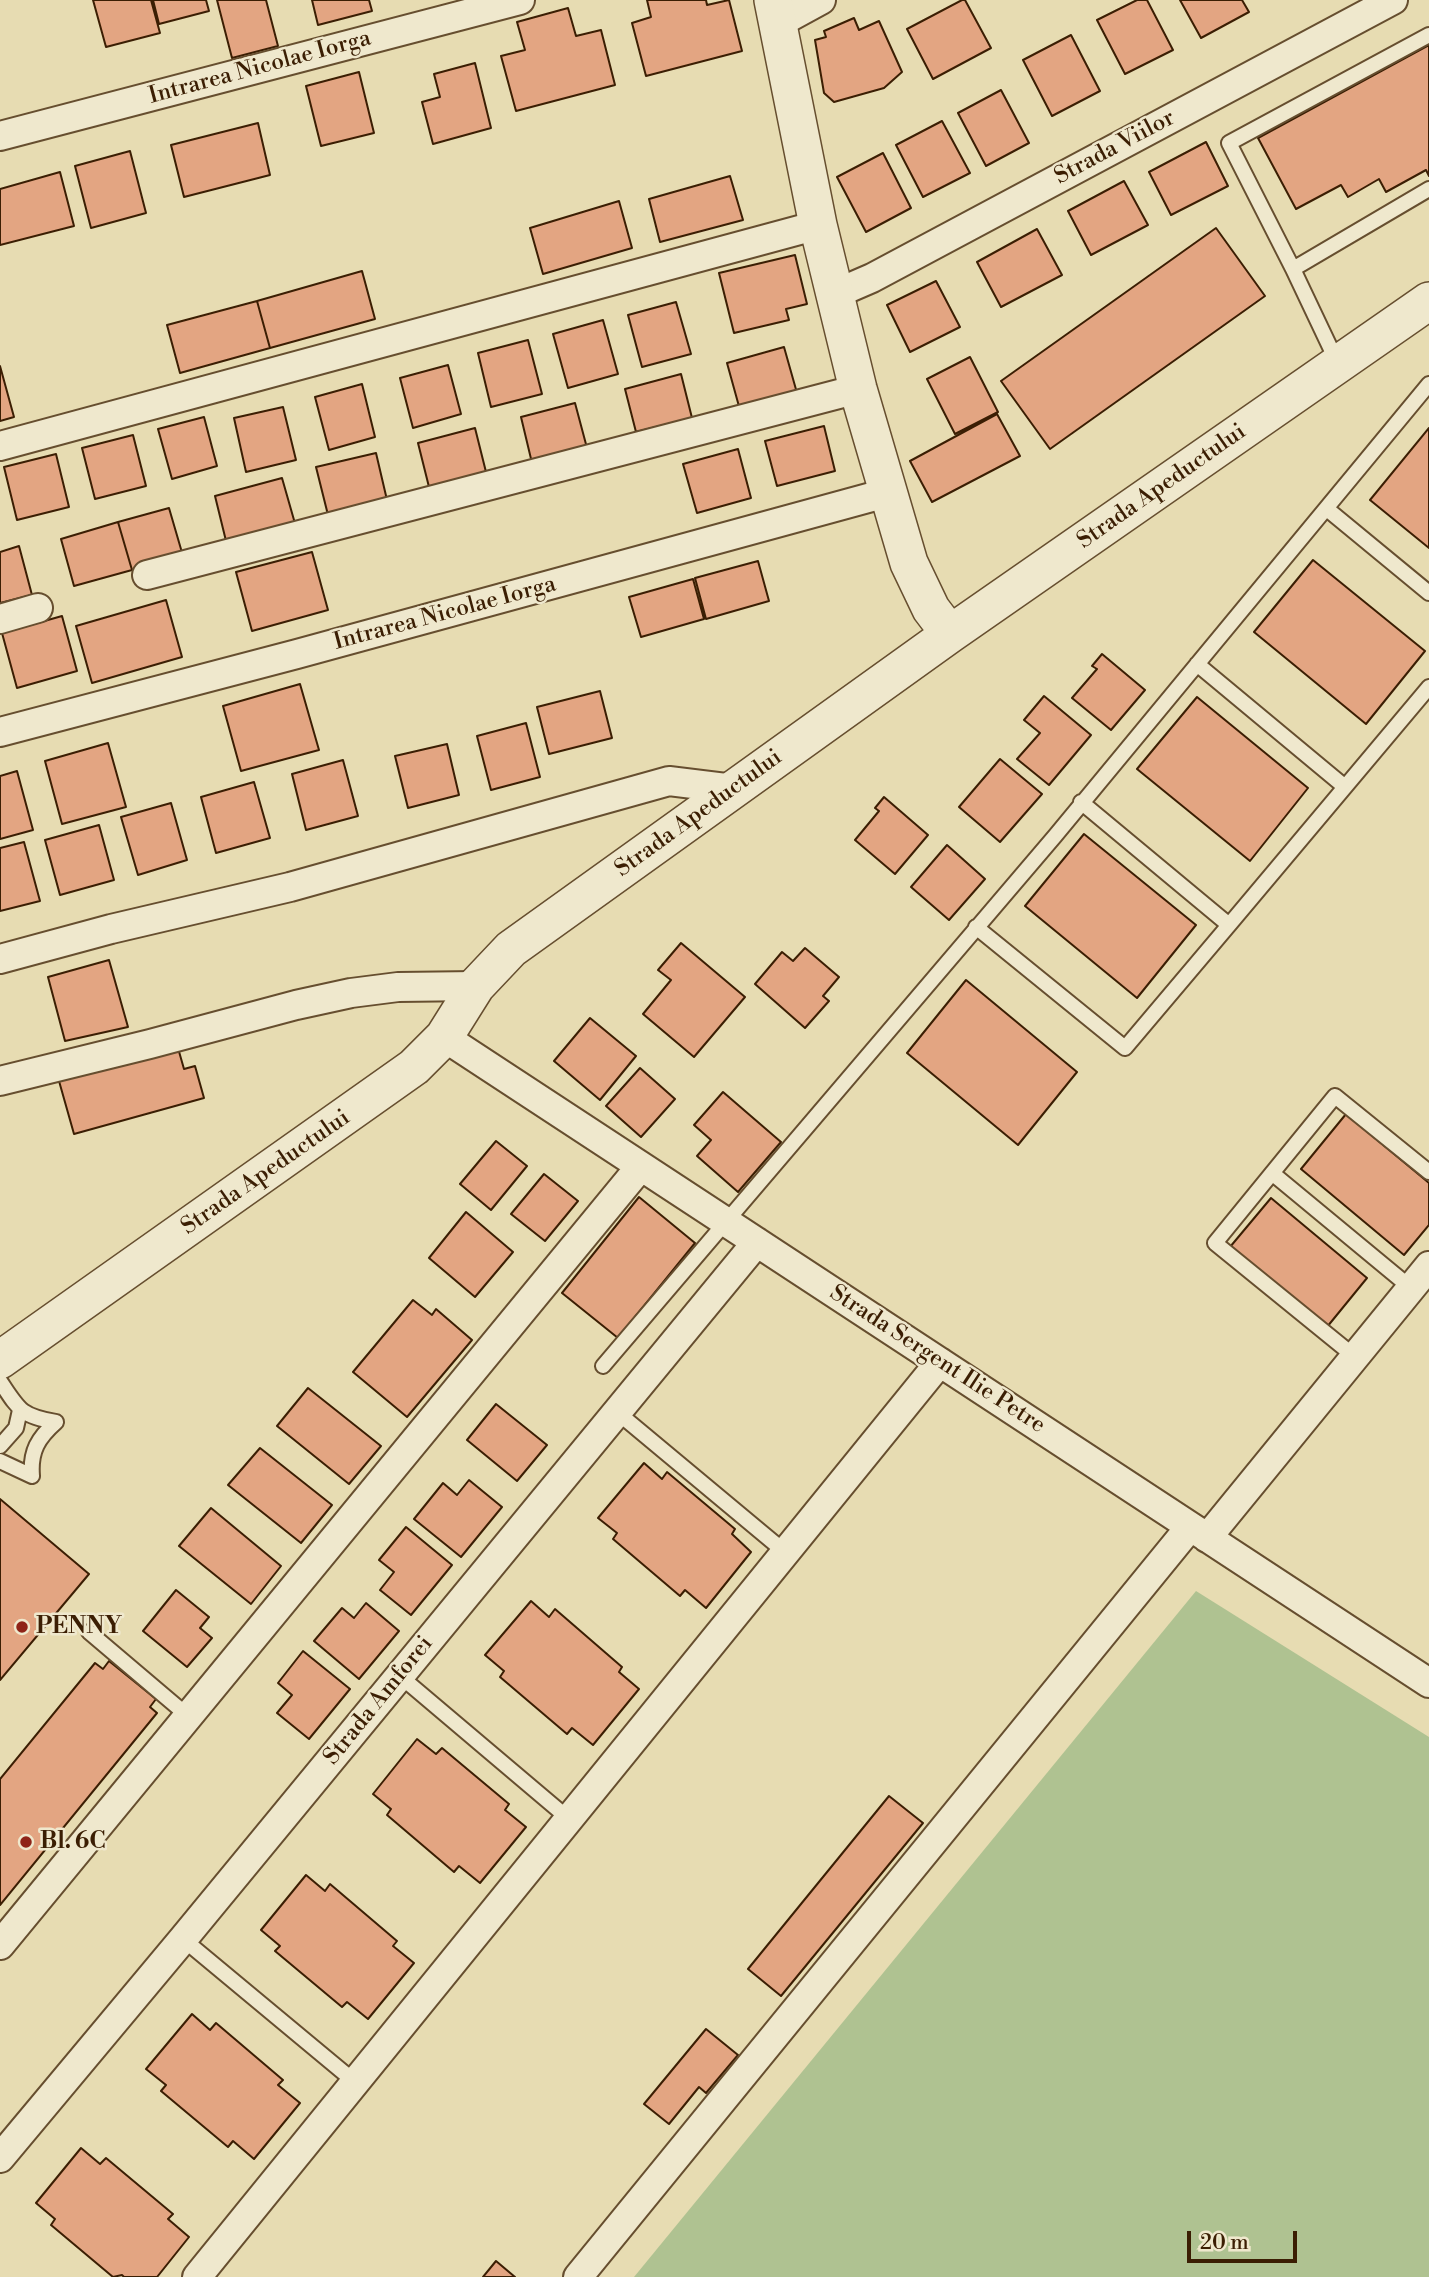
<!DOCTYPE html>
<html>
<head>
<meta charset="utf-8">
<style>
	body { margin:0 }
	#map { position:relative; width:1429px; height:2277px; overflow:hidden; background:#e7dcb2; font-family:"Libre Bodoni",serif }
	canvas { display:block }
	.scale { position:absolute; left:1187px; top:2231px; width:110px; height:32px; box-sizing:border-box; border:4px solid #3b1e03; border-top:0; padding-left:9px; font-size:21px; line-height:24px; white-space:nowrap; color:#3b1e03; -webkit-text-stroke:5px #efe8cd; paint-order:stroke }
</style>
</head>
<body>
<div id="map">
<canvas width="1429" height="2277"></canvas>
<div class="scale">20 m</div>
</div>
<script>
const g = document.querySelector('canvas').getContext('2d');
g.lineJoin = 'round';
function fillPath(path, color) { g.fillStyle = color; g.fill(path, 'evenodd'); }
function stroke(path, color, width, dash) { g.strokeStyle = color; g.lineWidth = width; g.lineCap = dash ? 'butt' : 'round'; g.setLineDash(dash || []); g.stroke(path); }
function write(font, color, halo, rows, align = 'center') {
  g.font = font + ' "Libre Bodoni",serif'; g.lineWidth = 5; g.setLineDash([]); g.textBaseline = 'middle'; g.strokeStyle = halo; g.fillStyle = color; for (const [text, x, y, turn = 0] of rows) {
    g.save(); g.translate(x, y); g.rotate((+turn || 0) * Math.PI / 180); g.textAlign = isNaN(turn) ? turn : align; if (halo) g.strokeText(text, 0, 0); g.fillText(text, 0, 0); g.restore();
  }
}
const green = new Path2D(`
	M1196 1591 1429 1737V2277H634Z`);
const building = new Path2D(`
	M93 0H151L160 33 106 47Z
	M153 0H206L209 11 159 24Z
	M217 0H266L278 46 232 58Z
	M312 0H369L372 11 318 25Z
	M647 0H706L707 5 729 0 742 51 646 76 632 23 651 17Z
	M962 0H965L991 48 933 79 907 29Z
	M1137 0H1147L1173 50 1125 74 1097 20Z
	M1180 0H1242L1249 12 1201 38Z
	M568 8 576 36 601 30 615 85 516 111 501 56 525 50 517 22Z
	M854 18 859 30 879 21 902 72 884 88 834 102 824 93 815 40 826 37 824 31Z
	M1071 35 1100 91 1052 116 1023 60Z
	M1429 45V176L1426 170 1386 192 1379 179 1348 197 1341 185 1296 209 1258 138Z
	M475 63 491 128 433 144 422 102 440 97 434 74Z
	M359 72 374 133 321 146 306 86Z
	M1001 90 1029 143 986 166 958 113Z
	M942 121 970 173 923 197 896 145Z
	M258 123 270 175 184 197 171 145Z
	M1206 142 1228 186 1171 215 1149 172Z
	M130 151 146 213 91 228 75 166Z
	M883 153 911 208 866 232 837 177Z
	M60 172 74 226 0 245V189Z
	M730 176 743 220 660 242 649 199Z
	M1124 181 1148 225 1091 255 1068 211Z
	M619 201 632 248 543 274 530 228Z
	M1216 228 1265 296 1050 449 1001 381Z
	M1037 229 1062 275 1001 307 977 262Z
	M795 255 807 304 786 309 789 320 734 333 719 273Z
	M362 271 375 319 270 348 257 301Z
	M936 281 960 327 910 352 887 305Z
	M257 301 270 348 180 373 167 325Z
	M676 302 691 354 642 367 628 315Z
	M603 320 618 374 568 388 553 334Z
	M528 340 542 394 491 407 478 353Z
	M784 347 797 393 740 410 727 363Z
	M970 357 998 412 955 434 927 379Z
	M448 365 461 414 413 428 400 378Z
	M0 366 14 417 0 421Z
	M681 374 692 418 636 432 625 389Z
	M362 384 375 437 329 450 315 397Z
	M575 403 587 448 532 463 521 417Z
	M283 407 296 460 246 472 234 418Z
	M997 414 1020 456 932 502 910 461Z
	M204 417 217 466 172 479 158 429Z
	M824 426 835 471 777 486 765 441Z
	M475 428 487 476 430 491 418 443Z
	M1429 428V548L1370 500Z
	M133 435 146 486 95 499 82 448Z
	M738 449 751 498 697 513 683 464Z
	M376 453 387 500 328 515 316 467Z
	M56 454 69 507 17 520 4 467Z
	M282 478 296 527 227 545 215 496Z
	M169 508 183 556 132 570 118 522Z
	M118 522 132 570 74 586 61 539Z
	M19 546 32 595 0 603V552Z
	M312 552 328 610 252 631 236 572Z
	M1313 560 1425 651 1366 724 1254 632Z
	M758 561 769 601 706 619 695 578Z
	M693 579 704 619 641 637 629 597Z
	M166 600 182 657 92 683 76 626Z
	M62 616 77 671 17 688 2 633Z
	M1102 654 1145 690 1111 730 1072 698 1097 669 1092 666Z
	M300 684 319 750 241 771 223 706Z
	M600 691 612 738 549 754 537 707Z
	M1044 696 1091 735 1049 785 1017 759 1040 733 1024 720Z
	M1197 697 1308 788 1250 861 1137 769Z
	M526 723 540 777 491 790 477 736Z
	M108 743 126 807 62 824 45 761Z
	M447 744 459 795 408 808 395 756Z
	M1000 759 1042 794 1000 842 959 807Z
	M343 760 358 816 306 830 292 774Z
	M17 771 33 830 0 839V776Z
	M254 782 270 838 216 853 201 797Z
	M884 797 928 835 895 874 855 840 879 811 875 808Z
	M171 803 187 860 138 875 121 817Z
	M99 825 114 880 60 895 45 840Z
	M1084 834 1196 925 1137 998 1025 906Z
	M24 842 40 901 0 911V848Z
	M947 845 985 879 949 920 911 887Z
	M681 943 745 997 694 1057 643 1014 671 980 658 970Z
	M805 948 839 977 823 996 829 1001 805 1028 755 984 782 952 793 961Z
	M109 960 128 1027 65 1041 48 977Z
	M966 980 1077 1072 1018 1145 907 1053Z
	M590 1018 636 1056 600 1100 554 1061Z
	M178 1048 184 1069 195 1066 204 1098 74 1134 59 1081Z
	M640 1068 675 1099 641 1137 606 1106Z
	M723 1092 781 1142 738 1192 697 1156 711 1140 694 1125Z
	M1346 1114 1429 1183V1225L1404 1255 1301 1169Z
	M496 1141 527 1166 491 1210 460 1184Z
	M544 1174 578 1201 545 1241 511 1214Z
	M639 1197 695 1243 618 1338 562 1293Z
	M1271 1198 1367 1278 1327 1327 1230 1247Z
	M466 1212 513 1252 475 1297 429 1258Z
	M413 1300 432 1315 436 1309 472 1340 407 1417 353 1372Z
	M308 1388 381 1446 349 1484 277 1426Z
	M496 1404 547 1445 517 1481 467 1440Z
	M260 1448 332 1505 301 1543 228 1485Z
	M644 1463 662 1479 667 1472 735 1529 732 1534 751 1552 706 1608 685 1590 680 1596 613 1539 617 1533 598 1518Z
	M469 1480 502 1507 461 1557 414 1519 443 1483 457 1495Z
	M0 1499 89 1574 0 1680Z
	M211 1508 281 1566 251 1604 179 1546Z
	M406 1527 452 1565 411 1615 380 1590 394 1572 379 1560Z
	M176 1590 209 1617 200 1628 212 1638 187 1667 143 1631Z
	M531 1601 549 1617 555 1609 622 1667 619 1672 639 1689 593 1745 572 1728 567 1734 500 1677 504 1671 485 1655Z
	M366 1603 399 1631 359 1679 314 1641 342 1608 354 1618Z
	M303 1651 350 1689 309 1739 277 1713 292 1695 278 1683Z
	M109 1661 156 1699 150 1707 157 1713 0 1905V1779L95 1663 103 1669Z
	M417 1739 436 1754 442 1748 509 1804 505 1810 526 1827 480 1883 459 1866 454 1872 387 1815 391 1809 373 1794Z
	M889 1796 923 1823 781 1996 748 1969Z
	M306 1875 325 1891 330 1884 397 1941 393 1946 414 1963 368 2019 347 2002 342 2007 275 1951 280 1946 261 1930Z
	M192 2014 210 2030 216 2023 283 2080 278 2085 300 2103 254 2159 233 2141 228 2147 161 2091 166 2085 146 2069Z
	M706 2029 738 2055 706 2093 699 2087 669 2124 644 2104Z
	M81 2148 100 2164 106 2158 173 2214 168 2219 189 2237 157 2277H124L122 2275 113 2277 51 2225 55 2219 36 2203Z
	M496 2261 515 2277H483Z`);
const service = new Path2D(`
	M1293 269 1429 189
	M1338 364 1293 269 1229 143 1429 35
	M1327 509 1429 593
	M1197 664 1345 787 1229 925
	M1345 787 1429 687
	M976 927 1125 1048 1229 925 1081 802
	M1272 1173 1411 1288
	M1354 1356 1215 1243 1335 1096 1429 1172
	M603 1366 1055 836 1429 384
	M0 1381C19 1410 21 1416 56 1422
	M617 1412 785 1552
	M0 1446 16 1428 20 1410
	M0 1461 32 1476
	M32 1476C30 1451 38 1438 56 1422
	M89 1632 188 1716
	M400 1676 569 1819
	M183 1939 355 2082`);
const minor = new Path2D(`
	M777 24 821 0
	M0 136 520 0
	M835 294 872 278 1393 0
	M0 446 818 225
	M147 575 858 389
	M0 619 38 608
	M0 732 297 654 890 492
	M0 959 111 929 290 887 669 781 734 789
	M444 1037 1429 1683
	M0 1081 150 1044 296 1005 351 993 398 987 476 986
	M1207 1538 1429 1266
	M0 1945 641 1166
	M0 2158 183 1939 757 1242
	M197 2277 940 1362
	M578 2277 1190 1527`);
const tertiary = new Path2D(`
	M773 0 818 225 858 389 909 563 931 609 950 634
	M0 1360 414 1067 444 1037 476 986 511 949 950 634 1429 301`);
const markers = [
	[22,1627,7,"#8f2418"],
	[26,1842,7,"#8f2418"]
];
const streetNames = [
	["Intrarea Nicolae Iorga",260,68,-15],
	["Strada Viilor",1115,148,-28],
	["Strada Apeductului",1162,487,-35],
	["Intrarea Nicolae Iorga",445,614,-15],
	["Strada Apeductului",699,814,-36],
	["Strada Apeductului",266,1173,-35],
	["Strada Sergent Ilie Petre",937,1360,33],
	["Strada Amforei",379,1701,-51]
];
const poiNames = [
	["PENNY",36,1627],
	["Bl. 6C",40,1842]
];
fillPath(green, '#afc291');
fillPath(building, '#e3a582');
stroke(building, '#3b1e03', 2);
stroke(service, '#664e2f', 18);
stroke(minor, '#664e2f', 32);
stroke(tertiary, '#664e2f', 40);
stroke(service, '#efe8cd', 14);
stroke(minor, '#efe8cd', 28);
stroke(tertiary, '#efe8cd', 37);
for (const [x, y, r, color] of markers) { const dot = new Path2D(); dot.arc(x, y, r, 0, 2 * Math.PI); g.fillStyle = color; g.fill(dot); stroke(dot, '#efe8cd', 2.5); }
write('23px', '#3b1e03', '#efe8cd', streetNames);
write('bold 23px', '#3b1e03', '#efe8cd', poiNames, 'left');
</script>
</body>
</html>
